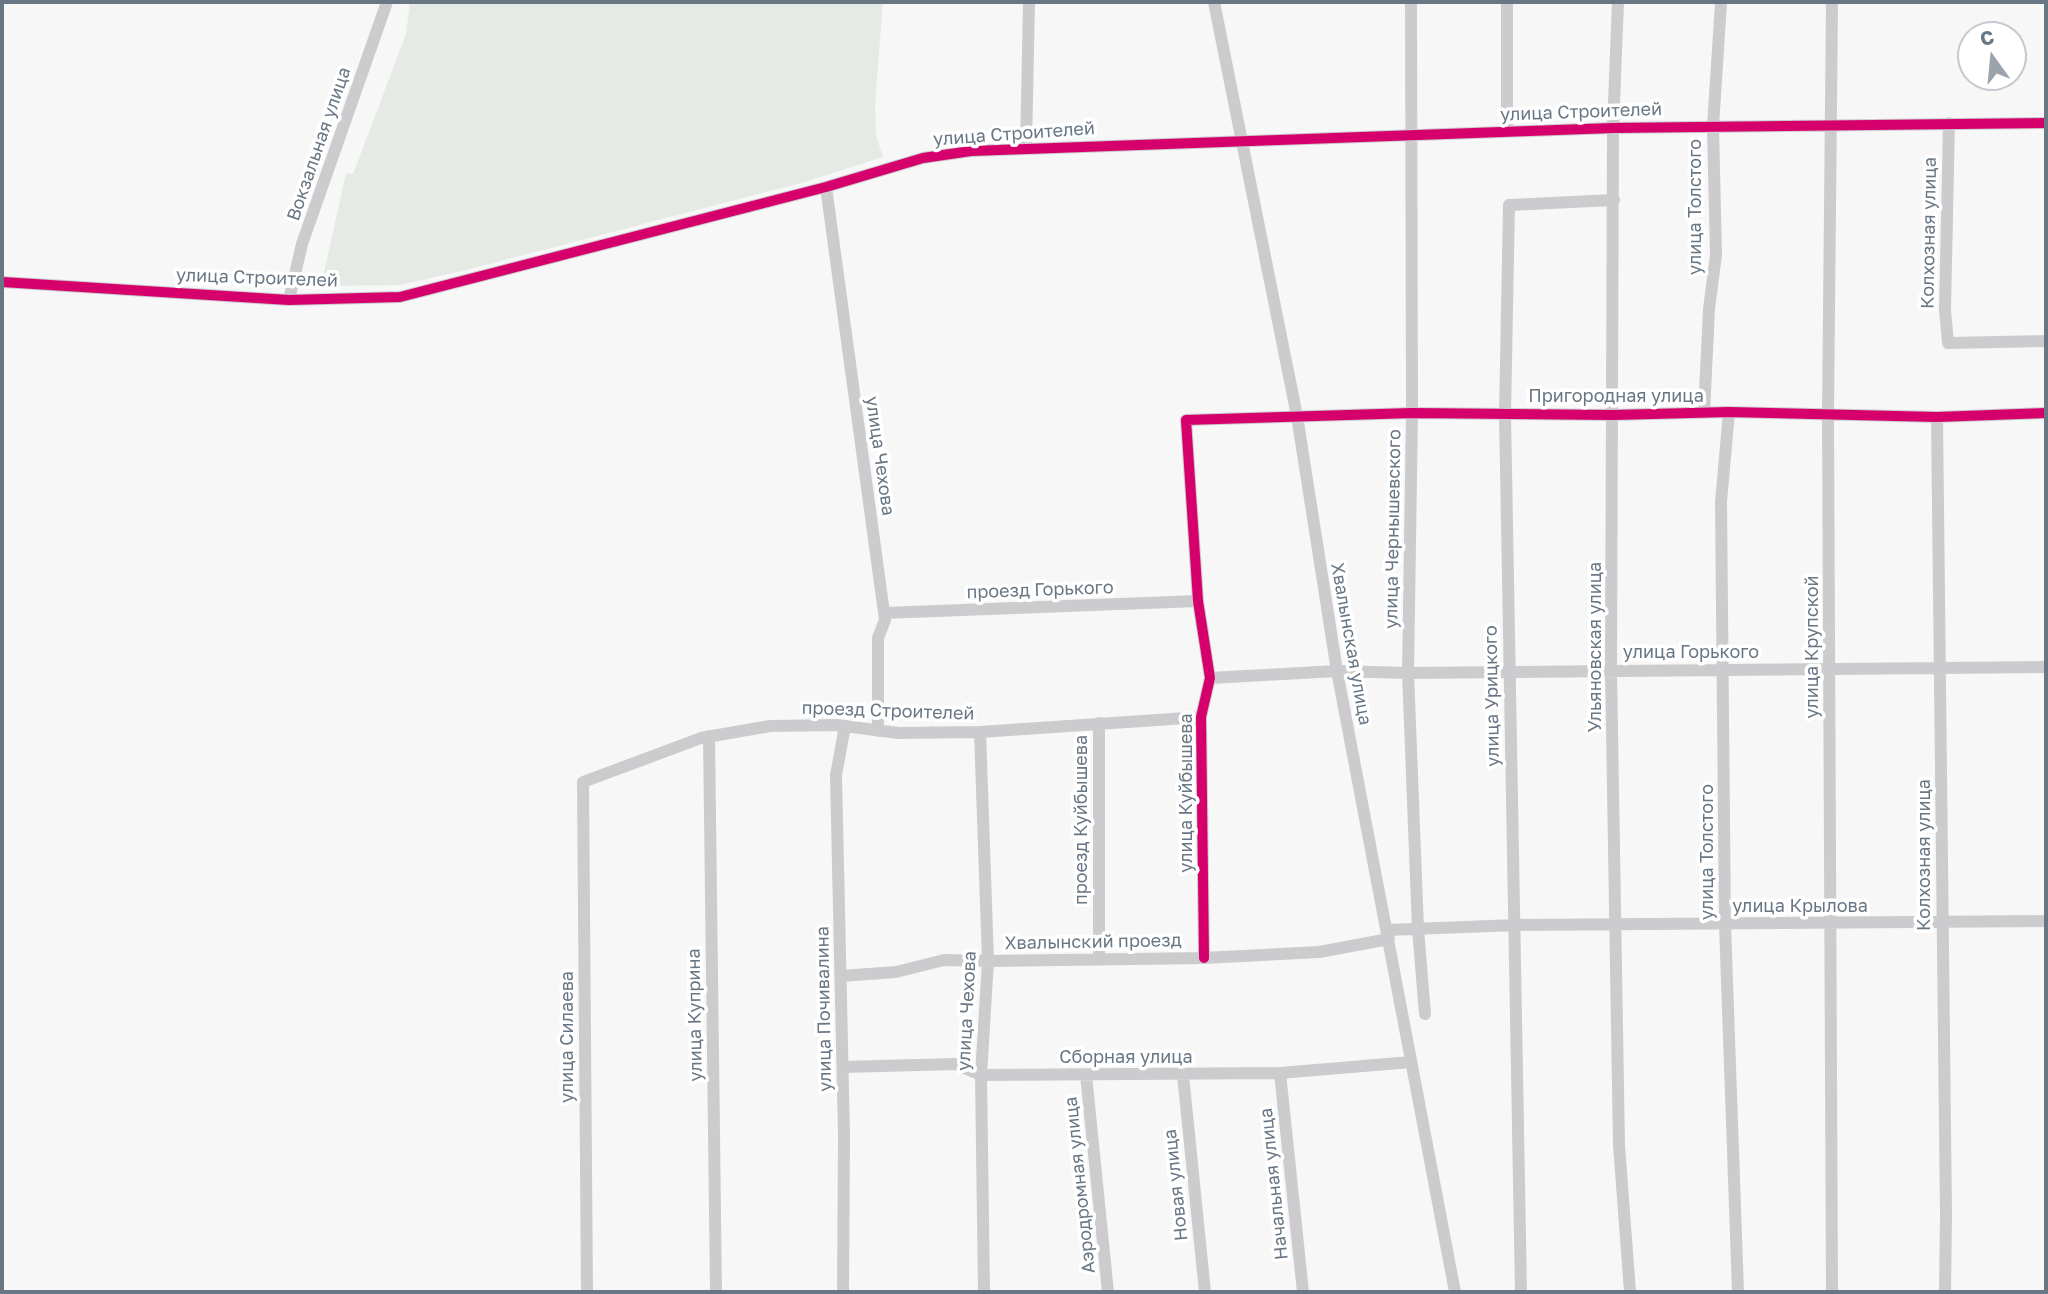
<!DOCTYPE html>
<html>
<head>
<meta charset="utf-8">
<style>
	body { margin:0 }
	#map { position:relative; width:2048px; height:1294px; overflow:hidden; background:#f7f7f7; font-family:"Golos Text",sans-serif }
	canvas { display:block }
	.frame { position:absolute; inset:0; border:4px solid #697785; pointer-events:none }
	.north { position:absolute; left:1957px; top:21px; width:70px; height:70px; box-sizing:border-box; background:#fff; border:2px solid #c3c9ce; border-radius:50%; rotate:345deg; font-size:19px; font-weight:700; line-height:28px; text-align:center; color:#697785 }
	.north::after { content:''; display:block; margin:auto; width:24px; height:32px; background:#9ba4ad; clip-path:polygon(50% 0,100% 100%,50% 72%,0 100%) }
</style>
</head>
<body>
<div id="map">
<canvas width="2048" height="1294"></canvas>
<div class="frame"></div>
<div class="north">С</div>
</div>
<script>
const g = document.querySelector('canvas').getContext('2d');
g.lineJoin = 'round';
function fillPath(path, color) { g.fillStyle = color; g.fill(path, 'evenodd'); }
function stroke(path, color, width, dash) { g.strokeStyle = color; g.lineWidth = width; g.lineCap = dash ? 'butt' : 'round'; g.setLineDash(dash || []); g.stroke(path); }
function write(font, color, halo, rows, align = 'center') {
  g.font = font + ' "Golos Text",sans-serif'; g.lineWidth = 7; g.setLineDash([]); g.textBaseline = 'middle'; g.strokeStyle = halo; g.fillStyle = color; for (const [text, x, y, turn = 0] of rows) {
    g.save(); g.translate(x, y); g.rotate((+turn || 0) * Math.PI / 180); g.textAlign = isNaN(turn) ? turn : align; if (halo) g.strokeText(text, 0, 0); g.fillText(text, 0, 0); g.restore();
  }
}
const green = new Path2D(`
	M410 2H883L875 105 876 135 883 157 805 182 470 269 401 285 321 286 346 173 353 174 406 34Z`);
const minor = new Path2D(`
	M1214 2 1297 416 1337 671 1455 1292
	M1411 2 1412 413 1408 673 1418 929 1425 1014
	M1507 2V132
	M1618 2 1613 128 1611 670 1619 1145 1630 1292
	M1832 2 1828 414 1832 1292
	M1949 123 1945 310 1948 343 2046 341
	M1026 149 1029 2
	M826 187 885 620 878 638V731
	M2 282 289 300 400 297 826 187 923 158 971 151 1613 128 2046 123
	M289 300 302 244 387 2
	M1729 412 1721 502 1725 924 1738 1292
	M1704 413 1709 309 1716 255 1713 127 1721 2
	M1937 417 1946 1215 1945 1292
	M884 613 1198 601
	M1210 678 1337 671 1408 673 2046 667
	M980 732 988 961 981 1075 984 1292
	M709 736 716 1292
	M1387 930 1516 925 2046 921
	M1204 958 1201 717 1210 678 1198 601 1186 420 1412 413 1613 415 1729 412 1937 417 2046 413
	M1099 959V723
	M841 976 896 972 944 960 988 961 1204 958 1319 952 1389 939
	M843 1067 955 1064 981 1075 1280 1073 1411 1062
	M1280 1073 1303 1292
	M1086 1075 1108 1292
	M1183 1075 1205 1292
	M587 1292 583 782 701 738 770 726 837 725 898 733 980 732 1201 717
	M843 1292 844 1135 836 775 845 726
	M1521 1292 1505 414 1509 205 1614 200`);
const cycleway = new Path2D(`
	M2 282 289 300 400 297 826 187 923 158 971 151 1613 128 2046 123
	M1204 958 1201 717 1210 678 1198 601 1186 420 1412 413 1613 415 1729 412 1937 417 2046 413`);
const streetNames = [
	["улица Строителей",1581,112,-2],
	["улица Строителей",1014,134,-4],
	["Вокзальная улица",319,144,-71],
	["улица Толстого",1695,207,-90],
	["Колхозная улица",1929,233,-89],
	["улица Строителей",257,278,2],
	["Пригородная улица",1616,396],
	["улица Чехова",880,456,82],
	["улица Чернышевского",1393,529,-89],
	["проезд Горького",1040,590,-2],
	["Хвалынская улица",1351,644,80],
	["Ульяновская улица",1595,647,-90],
	["улица Крупской",1812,647,-90],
	["улица Горького",1691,652],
	["улица Урицкого",1492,696,-91],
	["проезд Строителей",888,711,2],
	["улица Куйбышева",1186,793,-90],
	["проезд Куйбышева",1081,820,-90],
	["улица Толстого",1707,852,-90],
	["Колхозная улица",1924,855,-90],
	["улица Крылова",1800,906],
	["Хвалынский проезд",1093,942,-1],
	["улица Почивалина",824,1009,-91],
	["улица Чехова",967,1011,-87],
	["улица Куприна",695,1015,-91],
	["улица Силаева",567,1037,-90],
	["Сборная улица",1126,1057],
	["Начальная улица",1274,1184,-96],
	["Аэродромная улица",1080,1185,-96],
	["Новая улица",1176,1185,-96]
];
fillPath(green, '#e6eae5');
stroke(minor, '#ccccce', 12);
stroke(cycleway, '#d6006c', 10);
write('18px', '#697785', '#fff', streetNames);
</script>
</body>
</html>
